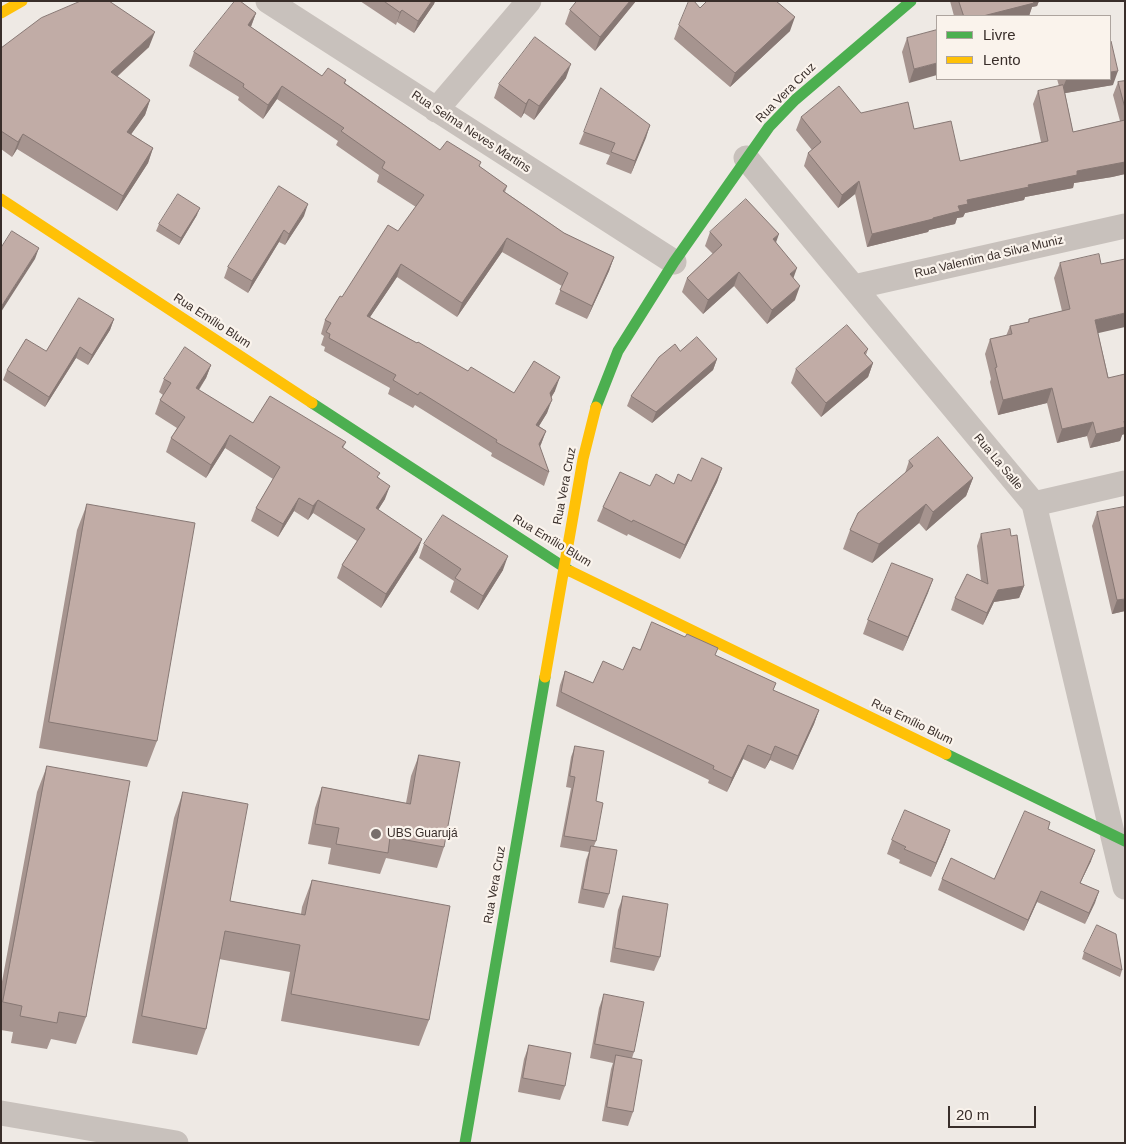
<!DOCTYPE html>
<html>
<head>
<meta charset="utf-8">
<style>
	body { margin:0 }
	#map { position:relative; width:1126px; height:1144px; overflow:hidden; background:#eee9e4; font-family:Arial,sans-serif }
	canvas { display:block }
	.frame { position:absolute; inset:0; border:2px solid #392e2a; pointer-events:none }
	.legend { position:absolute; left:936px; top:15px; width:175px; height:65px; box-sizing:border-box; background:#faf3ec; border:1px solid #ada49e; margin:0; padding:6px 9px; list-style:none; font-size:15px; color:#392e2a }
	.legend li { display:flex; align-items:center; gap:10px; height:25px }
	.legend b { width:25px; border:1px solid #ada49e }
	.scale { position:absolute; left:948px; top:1106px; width:88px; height:22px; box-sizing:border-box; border:2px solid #392e2a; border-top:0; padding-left:6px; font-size:15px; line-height:18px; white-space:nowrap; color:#392e2a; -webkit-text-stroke:4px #faf3ec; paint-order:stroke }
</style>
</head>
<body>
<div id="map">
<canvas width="1126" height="1144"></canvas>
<div class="frame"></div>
<ul class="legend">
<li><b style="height:6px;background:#4caf50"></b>Livre</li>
<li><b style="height:6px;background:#ffc107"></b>Lento</li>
</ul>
<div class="scale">20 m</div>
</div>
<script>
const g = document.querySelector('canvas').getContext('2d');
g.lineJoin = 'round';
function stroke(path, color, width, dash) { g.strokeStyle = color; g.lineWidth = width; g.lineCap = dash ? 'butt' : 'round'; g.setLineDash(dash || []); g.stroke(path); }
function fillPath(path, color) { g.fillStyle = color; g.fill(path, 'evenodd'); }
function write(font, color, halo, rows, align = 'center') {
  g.font = font + ' Arial,sans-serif'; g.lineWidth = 4.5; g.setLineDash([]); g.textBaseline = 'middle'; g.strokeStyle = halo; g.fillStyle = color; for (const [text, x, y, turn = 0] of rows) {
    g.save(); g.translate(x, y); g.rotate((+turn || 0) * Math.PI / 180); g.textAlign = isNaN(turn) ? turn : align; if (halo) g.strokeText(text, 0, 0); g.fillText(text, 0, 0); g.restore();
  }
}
const street = new Path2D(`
	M268 1 674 262
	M436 110 529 1
	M746 158 1034 504 1125 887
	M854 287 1125 226
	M1034 504 1125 483
	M1 1113 176 1143`);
const fast = new Path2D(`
	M312 403 570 571
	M596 407 618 351 674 262 769 127 795 100 911 1
	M946 754 1125 841
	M465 1143 545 677`);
const slow = new Path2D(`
	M1 13 22 1
	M1 199 312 403
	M570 571 946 754
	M545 677 583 459 596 407`);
const wall = new Path2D(`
	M360 1H435L434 4 414 33 397 22 396 25Z
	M577 1H636L595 51 565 24 570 10Z
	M950 1H1039L1037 6 1032 7 1029 16H954Z
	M700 8 790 31 730 87 674 39 679 25Z
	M256 13 251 27 322 76 346 80 345 83 440 150 479 166 507 186 505 192 564 233 614 257 609 271 587 319 555 304 562 286 502 252 457 317 397 277 370 317 468 371 514 393 555 391 551 398 547 413 539 426 546 431 540 447 549 472 544 486 491 456 492 453 415 405 413 408 388 394 390 388 324 351 325 347 321 345 324 336 321 334 325 320 342 297 398 231 416 207 377 182 379 175 336 145 338 141 277 99 263 119 238 100 239 97 189 66 194 52Z
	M937 30 909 83 902 52 907 38Z
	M149 47 117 77 150 100 145 115 131 134 153 148 148 163 117 211 17 149 12 157 1 149V48Z
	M566 78 534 120 524 113 521 118 494 98 499 84Z
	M1057 79H1110L1113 85 1065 93 1073 132 1120 121 1113 95 1118 82 1125 81V174L1112 177 1074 183 1073 188 1025 197 1024 200 965 213 963 217 957 218 955 224 929 230 928 232 867 247 855 194 838 208 804 166 808 153 812 150 796 130 801 117 861 113 914 129 960 161 1041 142 1033 104 1038 91 1059 86Z
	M650 125 631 174 606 164 610 155 579 144 584 132Z
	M197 215 179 245 156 231 159 224Z
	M304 216 285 245 279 242 248 293 224 278 228 267Z
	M710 232 776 242 793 278 795 300 767 324 734 286 703 314 682 292 687 278 713 254 705 246Z
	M1060 263 1098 333 1122 435 1120 441 1090 448 1087 436 1057 443 1047 403 998 415 990 382 991 379 985 354 990 339 1006 336 1010 326 1028 322 1029 319 1062 311 1054 278Z
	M114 319 110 330 88 365 76 358 45 407 3 380 7 370Z
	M868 349 866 355 873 363 868 377 821 417 791 383 796 369Z
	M680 351 717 359 713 370 652 423 627 406 631 396Z
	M211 365 206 378 199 390 253 423 346 442 343 448 379 478 385 499 378 510 422 539 417 552 381 608 337 578 342 565 357 541 313 513 308 520 294 511 278 537 251 521 256 508 273 479 225 448 206 478 166 452 171 438 177 428 155 414 160 400 163 395 159 392 164 379Z
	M909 461 973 478 966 496 926 531 919 523 872 563 843 549 850 530 905 473Z
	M722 468 717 482 680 559 628 534 627 536 597 521 603 507 650 486 674 484 691 481Z
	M87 504 157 741 147 767 39 748 77 530Z
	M1097 512 1125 611 1112 614 1092 526Z
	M981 534 1011 536 1024 586 1019 598 994 602 983 625 951 610 955 598 981 581 977 546Z
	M424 544 503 570 478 610 450 592 454 581 419 558Z
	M933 579 903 651 863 634 868 620Z
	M640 650 716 656 776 683 773 690 819 710 814 724 793 770 770 760 765 769 743 759 727 792 708 783 709 780 556 706 560 685 565 671 593 683 623 670Z
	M575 746 596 801V841L594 846 609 894 604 908 578 903 586 860 589 852 560 847 571 788 566 787 571 757Z
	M419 755 444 847 437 868 386 858 380 874 328 864 331 848 308 844 315 808 322 787 406 803 411 776Z
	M47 766 86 1017 76 1044 51 1039 47 1049 11 1043 13 1032 1 1030V987L37 792Z
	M183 792 230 901 301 914 302 907 312 880 429 1020 419 1046 281 1021 290 972 219 959 206 1029 197 1055 132 1043 174 818Z
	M1048 829 1091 861 1080 883 1099 891 1085 924 1037 902 1024 931 938 890 942 879H994Z
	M950 830 945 844 931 877 899 863 900 860 887 854 892 840Z
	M623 896 660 957 654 971 610 962 618 910Z
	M1084 952 1122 970 1120 977 1082 959Z
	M604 994 634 1052 632 1058 633 1112 628 1126 602 1121 611 1069 613 1063 590 1058 599 1008Z
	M529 1045 565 1086 560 1100 518 1092 524 1059Z`);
const shadedWall = new Path2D(`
	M432 1H435L434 4 414 33 418 21Z
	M630 1H636L595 51 600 37Z
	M1029 1H1039L1037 6 1032 7 1029 16H983Z
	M402 10 397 22 396 25 400 12Z
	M256 13 251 26 243 39 248 25Z
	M795 17 790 31 730 87 735 73Z
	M155 32 149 47 105 87 111 72Z
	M937 63V75L909 83 914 69Z
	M571 64 566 78 534 120 539 106Z
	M1118 71 1113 85 1060 94 1066 80 1073 79H1110V72Z
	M282 86 277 99 263 119 268 105Z
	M529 99 524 113 521 118 526 104Z
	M150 100 145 115 122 147 127 132Z
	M650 125 646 138 631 174 635 161Z
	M23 134 17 149 12 157 18 142Z
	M153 148 148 163 117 211 123 196Z
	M1125 162V174L1112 177 1074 183 1073 188 1025 197 1024 200 965 213 963 217 957 218 955 224 929 230 928 232 867 247 872 234 933 218 958 206 967 200 1028 185 1077 171Z
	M859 181 855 194 838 208 842 195Z
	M308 204 304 216 285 245 289 234Z
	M200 208 197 215 179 245 181 238Z
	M284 230 279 242 248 293 252 281Z
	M779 234 774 248 773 239Z
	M507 238 502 252 457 317 462 303Z
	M39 248 35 259 1 312V307Z
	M614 257 609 271 587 319 592 306Z
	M401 264 397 277 362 329 367 316Z
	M797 268 792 282 790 274Z
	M739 272 734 286 703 314 708 300Z
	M800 286 795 300 767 324 772 310Z
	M1125 313V327L1090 335 1095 320Z
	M114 319 110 330 88 365 92 355Z
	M80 347 76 358 45 407 49 397Z
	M717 359 713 370 652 423 656 412Z
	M873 363 868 377 821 417 826 403Z
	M211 365 206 378 191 401 196 388Z
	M560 377 555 391 545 407 550 393Z
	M1052 388 1047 403 998 415 1003 400Z
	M552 400 547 413 531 439 536 425Z
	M1124 421H1125V434L1122 435 1120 441 1090 448 1096 434Z
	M1093 422 1087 436 1057 443 1062 429Z
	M546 431 541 444 534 457 539 444Z
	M230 435 225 448 206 478 211 465Z
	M722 468 717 482 680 559 685 545Z
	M973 478 966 496 926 531 933 512Z
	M390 486 385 499 371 521 376 508Z
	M299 498 294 511 278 537 283 524Z
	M318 500 313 513 308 520 313 506Z
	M926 504 919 523 872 563 879 544Z
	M422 539 417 552 381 608 386 594Z
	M508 556 503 570 478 610 483 596Z
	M933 579 928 593 903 651 908 637Z
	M1024 586 1019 598 994 602 983 625 987 613 998 590Z
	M1125 599V611L1112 614 1117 600Z
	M819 710 814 724 793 770 798 756Z
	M748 745 743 759 727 792 732 778Z
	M775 746 770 760 765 769 771 755Z
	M950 830 945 844 931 877 936 863Z
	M1095 850 1091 861 1075 894Z
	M1041 891 1037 902 1024 931 1028 920Z
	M1099 891 1095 903 1085 924 1089 913Z`);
const building = new Path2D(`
	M81 1H109L155 32 111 72 150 100 127 132 153 148 123 196 23 134 18 142 1 131V48L41 18Z
	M235 1H240L256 13 248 25 322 76 328 68 346 80 344 83 440 150 447 141 481 162 479 166 507 186 503 191 564 233 614 257 592 306 560 290 568 273 507 238 462 303 401 264 367 316 417 343 418 342 468 371 471 367 514 393 534 361 560 377 550 393 552 400 536 425 546 431 539 444 549 472 496 442 497 440 420 392 418 395 393 380 396 375 329 338 330 334 326 332 331 323 325 320 340 296 342 297 388 225 398 231 424 195 382 168 385 162 341 131 344 128 282 86 268 105 243 87 244 84 194 52Z
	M384 1H432L418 21 402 10 400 12Z
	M577 1H630L600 37 570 10Z
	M689 1H694L700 8 707 1H776L795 17 735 73 679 25Z
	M959 1H1033L1034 3 983 16H964Z
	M937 30V63L914 69 907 38Z
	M535 37 571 64 539 106 529 99 526 104 499 84Z
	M1110 41H1111L1118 71 1110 72Z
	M1125 81V108L1118 82Z
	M1063 85 1073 132 1125 120V162L1077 171V175L1028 185 1029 187 967 200 968 204 958 206 960 211 933 218V219L872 234 859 181 842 195 808 153 821 142 801 117 839 86 861 113 908 102 914 129 951 121 960 161 1048 141 1038 91Z
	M601 88 650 125 635 161 611 152 615 143 584 132Z
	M279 186 308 204 289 234 284 230 252 281 228 267Z
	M178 194 200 208 181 238 159 224Z
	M746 199 779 234 773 239 797 268 790 274 800 286 772 310 739 272 708 300 687 278 722 245 710 232Z
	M12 231 39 248 1 307V248Z
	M1099 254 1101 264 1125 259V313L1095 320 1108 378 1125 374V421H1124L1125 427 1096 434 1093 422 1062 429 1052 388 1003 400 995 368 997 367 990 339 1012 334 1010 326 1029 322V319L1070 309 1060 263Z
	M79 298 114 319 92 355 80 347 49 397 7 370 26 339 46 351Z
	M847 325 868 349 864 353 873 363 826 403 796 369Z
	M697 337 717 359 656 412 631 396 659 357 675 344 680 351Z
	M185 347 211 365 196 388 253 423 270 396 346 442 342 447 380 473 377 477 390 486 376 508 422 539 386 594 342 565 365 529 318 500 313 506 299 498 283 524 256 508 280 467 230 435 211 465 171 438 185 417 160 400 171 383 164 379Z
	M938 437 973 478 933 512 926 504 879 544 850 530 858 513 913 466 909 461Z
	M702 458 722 468 685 545 633 520 632 522 603 507 620 472 650 486 656 474 674 484 678 474 691 481Z
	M87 504 195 523 157 741 49 722Z
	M1124 507 1125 510V599L1117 600 1097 512Z
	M443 515 508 556 483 596 455 578 461 569 424 544Z
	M1010 529 1011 536 1017 535 1024 586 998 590 987 613 955 598 967 574 988 584 981 534Z
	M892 563 933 579 908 637 868 620Z
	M652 622 685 637 687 634 718 648 715 655 776 683 773 690 819 710 798 756 775 746 771 755 748 745 732 778 713 769 714 766 561 692 565 671 593 683 603 661 623 670 633 647 640 650Z
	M575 746 604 751 596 801 603 803 596 841 564 836 575 777 570 776Z
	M419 755 460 762 444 847 390 837 388 853 336 844 339 828 315 824 322 787 410 804Z
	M47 766 130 781 86 1017 59 1012 57 1023 20 1016 22 1006 3 1002Z
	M183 792 248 804 230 901 305 915 312 880 450 906 429 1020 291 994 300 945 225 931 206 1029 142 1016Z
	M905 810 950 830 936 863 904 849 906 847 892 840Z
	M1025 811 1050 822 1048 829 1095 850 1080 883 1099 891 1089 913 1041 891 1028 920 942 879 951 858 994 879Z
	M591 846 617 850 609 894 583 889Z
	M623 896 668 904 660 957 615 948Z
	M1097 925 1116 934 1122 970 1084 952Z
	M604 994 644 1002 634 1052 595 1044Z
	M529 1045 571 1053 565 1086 523 1078Z
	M616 1055 642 1060 633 1112 607 1107Z`);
const markers = [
	[376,834,6,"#786f6b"]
];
const streetNames = [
	["Rua Vera Cruz",786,93,-45],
	["Rua Selma Neves Martins",471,132,33],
	["Rua Valentim da Silva Muniz",989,257,-13],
	["Rua Emílio Blum",212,321,33],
	["Rua La Salle",998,462,50],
	["Rua Vera Cruz",565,486,-79],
	["Rua Emílio Blum",552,541,31],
	["Rua Emílio Blum",912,722,26],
	["Rua Vera Cruz",495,885,-80]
];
const poiNames = [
	["UBS Guarujá",387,834]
];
stroke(street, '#c8c1bc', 25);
stroke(fast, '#4caf50', 11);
stroke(slow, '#ffc107', 11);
fillPath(wall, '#a6948f');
fillPath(shadedWall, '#877874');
fillPath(building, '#c1aca6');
stroke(building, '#877874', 1);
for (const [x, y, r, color] of markers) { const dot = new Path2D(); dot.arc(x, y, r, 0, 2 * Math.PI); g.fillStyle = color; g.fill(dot); stroke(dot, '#faf3ec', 2); }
write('12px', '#392e2a', '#faf3ec', streetNames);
write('12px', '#392e2a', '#faf3ec', poiNames, 'left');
</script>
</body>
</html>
